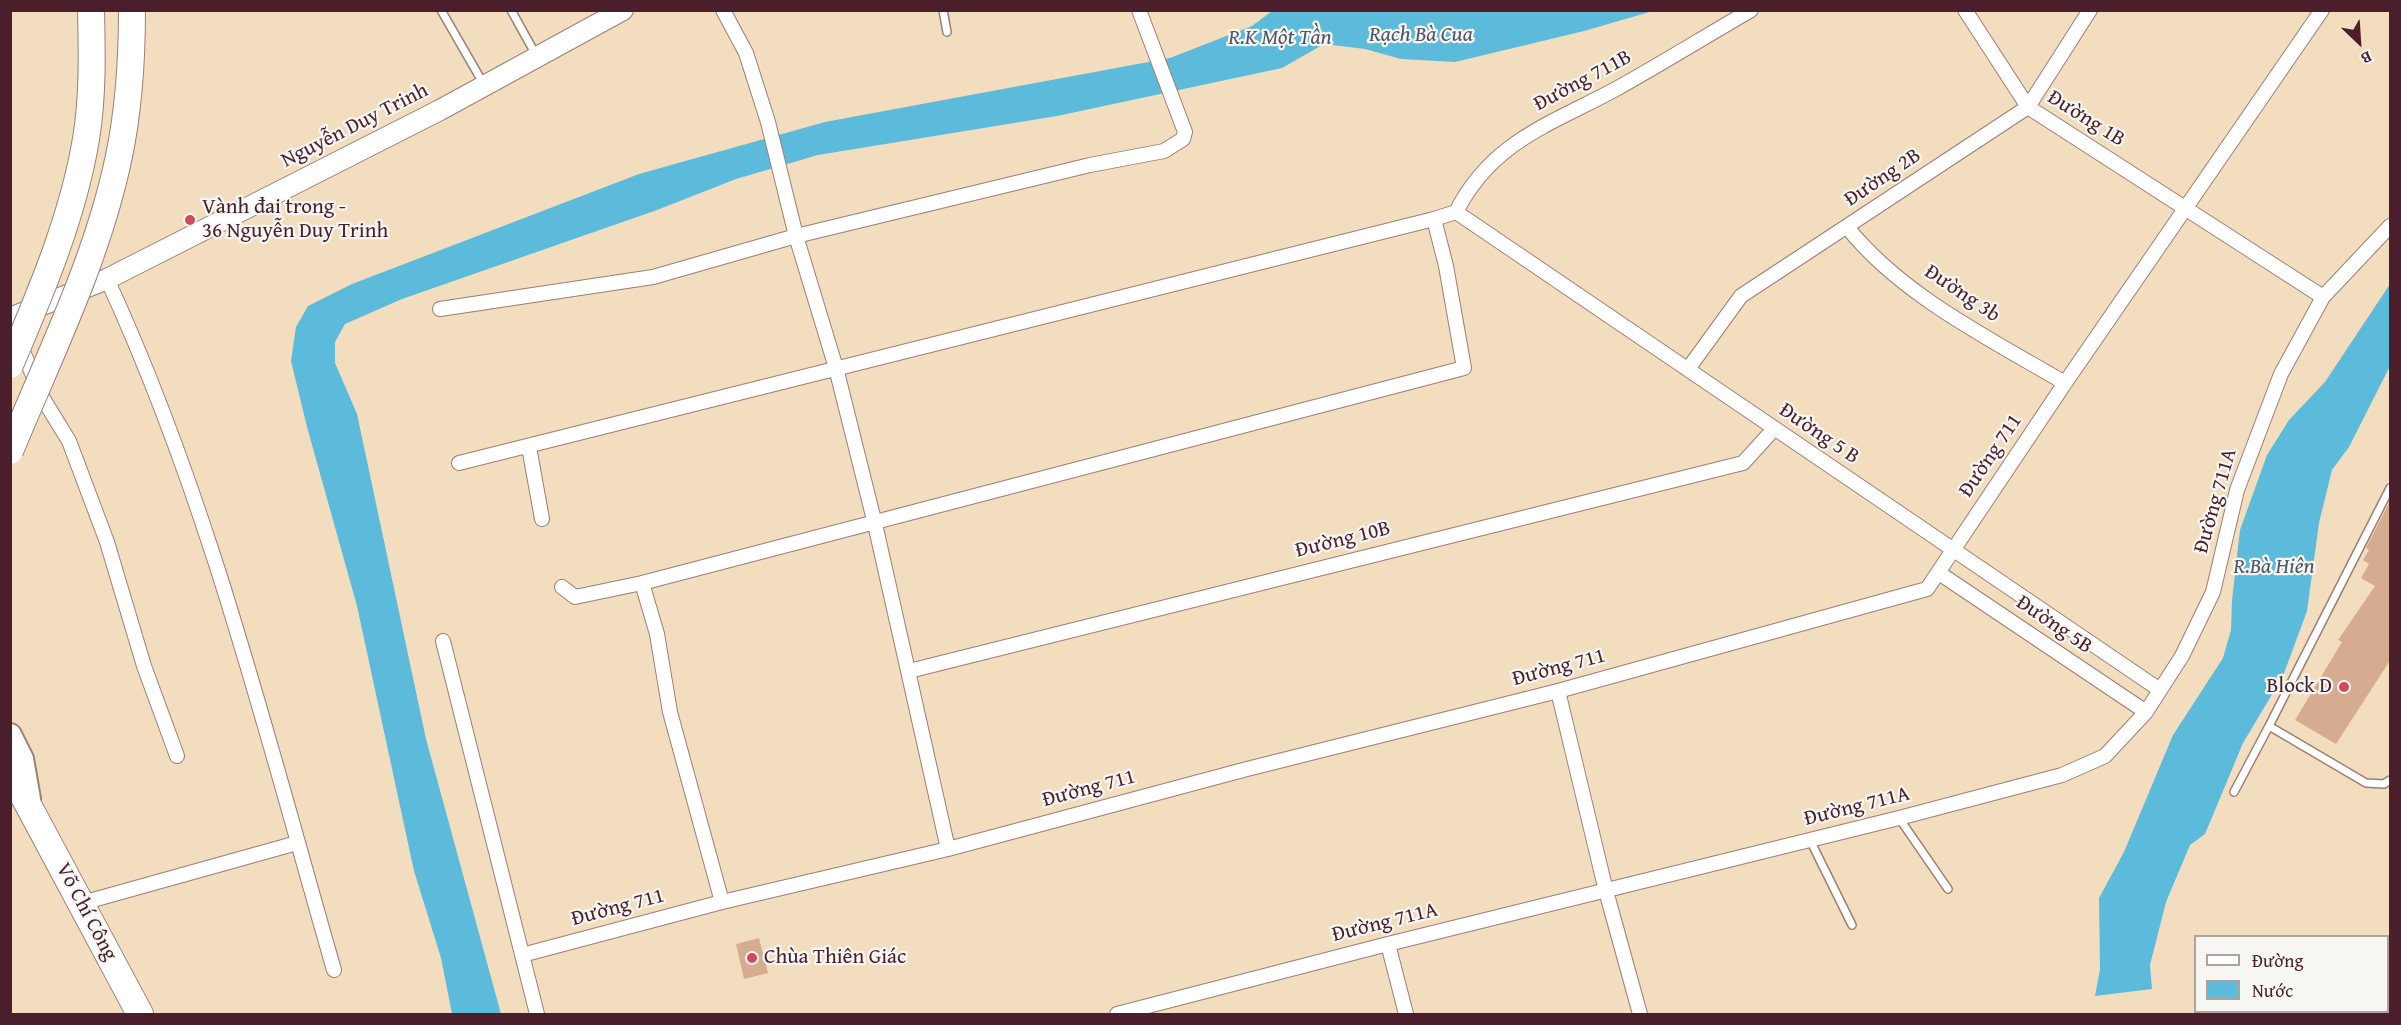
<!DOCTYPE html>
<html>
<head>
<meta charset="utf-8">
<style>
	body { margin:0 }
	#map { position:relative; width:2401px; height:1025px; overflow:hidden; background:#f2ddbf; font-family:"Gentium Book Plus",serif }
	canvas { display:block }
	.frame { position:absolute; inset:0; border:12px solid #4a1f2b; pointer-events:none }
	.legend { position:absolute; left:2194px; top:935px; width:195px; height:78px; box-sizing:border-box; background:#f6f6f2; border:2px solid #b1a0a2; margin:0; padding:8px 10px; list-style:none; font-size:18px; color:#4a1f2b }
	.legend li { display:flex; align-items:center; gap:12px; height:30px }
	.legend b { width:30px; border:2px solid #b1a0a2 }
	.north { position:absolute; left:2329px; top:12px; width:60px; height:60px; -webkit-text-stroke:4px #f6f6f2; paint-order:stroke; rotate:155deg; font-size:16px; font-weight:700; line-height:24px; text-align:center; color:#4a1f2b }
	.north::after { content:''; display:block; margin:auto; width:21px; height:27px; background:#4a1f2b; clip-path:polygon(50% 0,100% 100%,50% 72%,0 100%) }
</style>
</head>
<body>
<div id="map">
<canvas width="2401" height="1025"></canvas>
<div class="frame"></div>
<ul class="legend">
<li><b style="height:8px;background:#fff"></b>Đường</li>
<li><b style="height:16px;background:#5cbbdb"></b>Nước</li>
</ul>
<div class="north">B</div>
</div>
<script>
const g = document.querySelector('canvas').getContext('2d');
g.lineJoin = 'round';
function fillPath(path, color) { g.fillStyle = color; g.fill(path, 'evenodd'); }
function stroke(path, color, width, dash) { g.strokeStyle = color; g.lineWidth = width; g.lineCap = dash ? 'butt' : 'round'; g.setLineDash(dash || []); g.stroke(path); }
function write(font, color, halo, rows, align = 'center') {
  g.font = font + ' "Gentium Book Plus",serif'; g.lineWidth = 4.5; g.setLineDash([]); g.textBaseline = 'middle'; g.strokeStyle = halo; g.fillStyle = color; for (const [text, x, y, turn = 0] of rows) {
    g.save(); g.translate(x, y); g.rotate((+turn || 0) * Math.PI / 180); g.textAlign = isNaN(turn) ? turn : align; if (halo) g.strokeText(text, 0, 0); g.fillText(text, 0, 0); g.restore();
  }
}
const water = new Path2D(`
	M1272 11H1653L1584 31 1455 62 1401 59 1365 49 1324 44 1282 68 1057 116 818 155 736 179 657 210 402 299 345 324 335 342V363L357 414 426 739 501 1014H452L441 958 414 871 357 606 307 427 291 361 296 327 308 306 352 284 639 174 825 122 1170 58 1252 26Z
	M2390 284V366L2349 447 2332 470 2319 523 2307 611 2283 676 2243 743 2205 834 2190 845 2166 902 2150 965 2152 989 2095 996 2100 969 2099 898 2124 852 2173 735 2223 658 2231 630 2232 600 2240 530 2267 455 2289 420 2325 382Z`);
const building = new Path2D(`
	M2391 499V659L2336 744 2295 720 2342 642 2338 640 2375 586 2361 578 2369 564 2363 560 2369 550 2366 548Z
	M759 938 768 973 744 979 736 944Z`);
const lane = new Path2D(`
	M441 10 483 83
	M511 10 536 55
	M943 10 947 32
	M2390 488 2269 726 2366 783 2384 784 2390 780
	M2234 792 2269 726
	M1899 818 1948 889
	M1810 840 1852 925`);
const street = new Path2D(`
	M723 10 746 53 768 122 796 236 836 368 875 524 948 849
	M1965 10 2028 107 2323 297
	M1456 212 2160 690
	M1456 212C1492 141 1551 124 1616 89 1661 64 1706 36 1751 10
	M1847 227C1901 295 1990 339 2065 383
	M107 279C209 500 267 737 334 970
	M440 309 653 277 796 236 1090 165 1164 151 1183 139 1185 132 1139 10
	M19 342 42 397 69 441 107 542 144 666 177 756
	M1688 369 1741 296 2028 107 2090 10
	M529 447 542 519
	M459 463 1434 219
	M1939 573 2146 712
	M642 583 657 634 670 712 722 902
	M562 587 575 597 642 583 1464 368 1446 266 1434 219 1456 212
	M443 641 537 1014
	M909 671 1743 463 1774 429
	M1558 691 1606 891 1640 1014
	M82 903 297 843
	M1388 944 1406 1014
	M522 955 722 902 948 849 1247 769 1558 691 1927 589 2065 383 2322 10
	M1117 1014 1388 944 1899 818 2062 775 2105 756 2146 712 2182 656 2213 592 2237 490 2281 374 2323 297 2390 226`);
const secondary = new Path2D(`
	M10 318 107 279 440 110 623 10`);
const primary = new Path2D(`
	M10 735 22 759 29 799`);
const highway = new Path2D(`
	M10 771 140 1014
	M2388 1003 2390 1001
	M2364 1014 2370 1012`);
const highwayBridge = new Path2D(`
	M10 365C41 292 73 217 86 139 93 96 92 54 91 10
	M10 451C50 354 98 258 119 156 129 108 132 59 132 10`);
const markers = [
	[190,220,6,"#d1495b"],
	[2344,687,6,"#d1495b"],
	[752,958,6,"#d1495b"]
];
const streetNames = [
	["Đường 711B",1583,81,-28],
	["Đường 1B",2086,119,32],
	["Nguyễn Duy Trinh",355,126,-27],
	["Đường 2B",1883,178,-34],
	["Đường 3b",1962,294,34],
	["Đường 5 B",1819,434,34],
	["Đường 711",1991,456,-56],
	["Đường 711A",2216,501,-74],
	["Đường 10B",1343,540,-14],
	["Đường 5B",2054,625,34],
	["Đường 711",1559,668,-15],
	["Đường 711",1089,789,-15],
	["Đường 711A",1857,807,-14],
	["Đường 711",618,908,-15],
	["Võ Chí Công",86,912,62],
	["Đường 711A",1385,923,-14]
];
const poiNames = [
	["Vành đai trong -",202,208],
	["36 Nguyễn Duy Trinh",202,232],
	["Block D",2332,687,"right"],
	["Chùa Thiên Giác",764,958]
];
const waterNames = [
	["Rạch Bà Cua",1421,35],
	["R.K Một Tần",1280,38],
	["R.Bà Hiên",2274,567]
];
fillPath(water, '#5cbbdb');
fillPath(building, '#d5ac8f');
stroke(lane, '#9e7e75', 10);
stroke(street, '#9e7e75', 16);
stroke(secondary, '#9e7e75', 22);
stroke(primary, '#9e7e75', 26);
stroke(highway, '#9e7e75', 28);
stroke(lane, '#fff', 7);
stroke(street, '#fff', 14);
stroke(secondary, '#fff', 20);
stroke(primary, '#fff', 22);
stroke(highway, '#fff', 26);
stroke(highwayBridge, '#9e7e75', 28, []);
stroke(highwayBridge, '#fff', 26);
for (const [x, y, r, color] of markers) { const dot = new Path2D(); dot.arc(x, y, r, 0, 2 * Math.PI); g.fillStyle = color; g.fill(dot); stroke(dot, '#f6f6f2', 2); }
write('21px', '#4a1f2b', '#f6f6f2', streetNames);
write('21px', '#4a1f2b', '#f6f6f2', poiNames, 'left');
write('italic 22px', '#505669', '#f6f6f2', waterNames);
</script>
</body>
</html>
